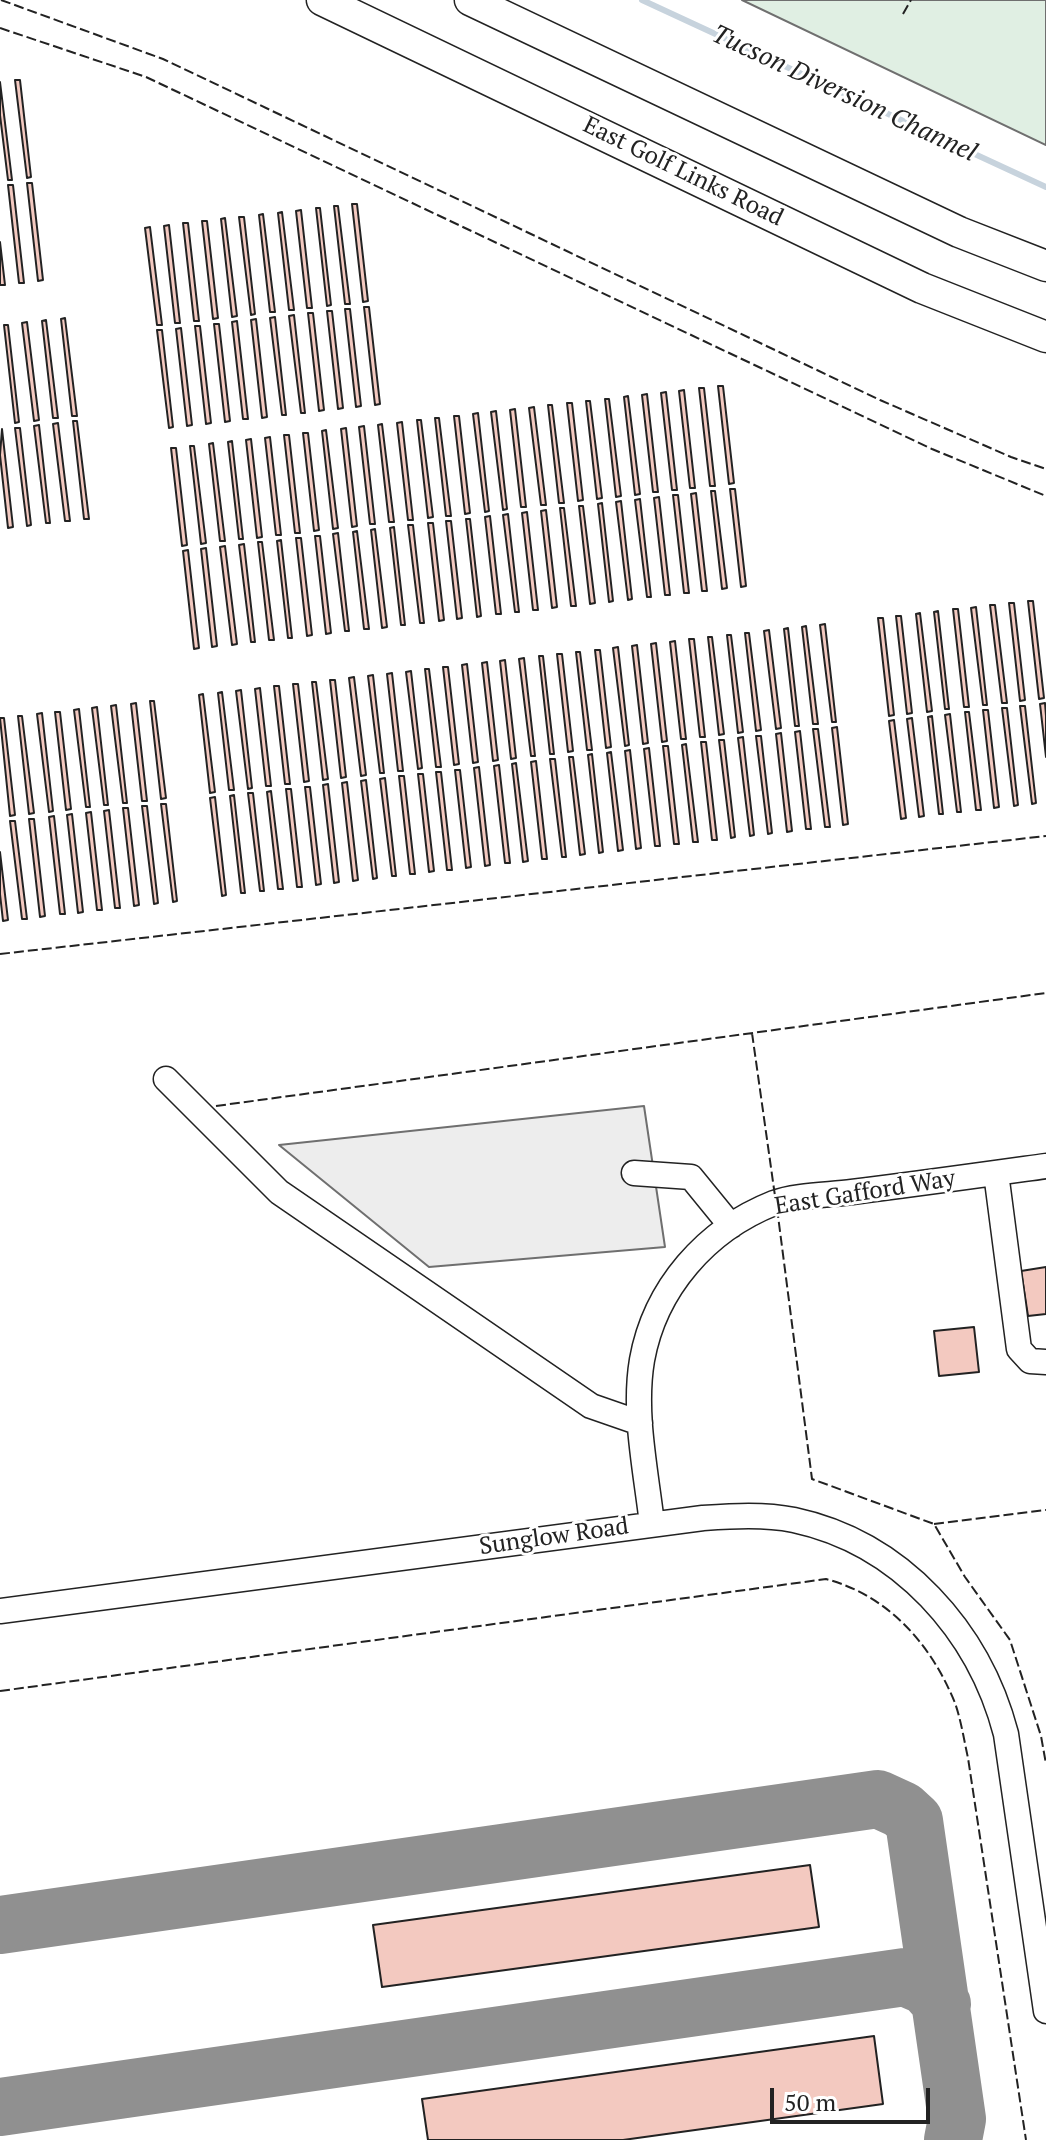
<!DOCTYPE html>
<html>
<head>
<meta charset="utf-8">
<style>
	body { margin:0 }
	#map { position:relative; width:1046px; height:2140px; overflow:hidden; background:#fff; font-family:"PT Serif",serif }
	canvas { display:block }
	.scale { position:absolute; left:770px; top:2088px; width:160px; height:36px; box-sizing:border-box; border:4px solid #222; border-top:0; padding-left:10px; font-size:24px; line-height:28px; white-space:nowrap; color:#222; -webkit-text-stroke:6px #fff; paint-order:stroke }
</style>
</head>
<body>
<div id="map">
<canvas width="1046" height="2140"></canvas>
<div class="scale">50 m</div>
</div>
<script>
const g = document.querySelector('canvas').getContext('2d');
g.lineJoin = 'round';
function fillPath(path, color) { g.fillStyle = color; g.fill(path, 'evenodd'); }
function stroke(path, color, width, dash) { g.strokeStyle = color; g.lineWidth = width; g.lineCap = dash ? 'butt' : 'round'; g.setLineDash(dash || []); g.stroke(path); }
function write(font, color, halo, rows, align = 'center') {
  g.font = font + ' "PT Serif",serif'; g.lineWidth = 6; g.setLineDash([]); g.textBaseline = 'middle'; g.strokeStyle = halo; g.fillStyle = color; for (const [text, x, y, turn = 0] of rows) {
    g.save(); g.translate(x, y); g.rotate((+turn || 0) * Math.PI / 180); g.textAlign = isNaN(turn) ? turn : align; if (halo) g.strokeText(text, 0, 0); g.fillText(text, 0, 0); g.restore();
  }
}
const green = new Path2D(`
	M742 0H1046V145Z`);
const parking = new Path2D(`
	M644 1106 665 1247 429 1267 279 1145Z`);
const stream = new Path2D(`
	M642 0 1046 187`);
const taxiway = new Path2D(`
	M0 1925 878 1799 902 1810 914 1821 957 2119 953 2140
	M0 2107 905 1977 926 1986 942 2004`);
const building = new Path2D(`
	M15 80H20L31 177 27 178Z
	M0 82 12 180H8L0 115Z
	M27 183H32L43 280 38 281Z
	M8 185H13L24 283H19Z
	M352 204H357L368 301 363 302Z
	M334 206H338L350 304H345Z
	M316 208H320L331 305 327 306Z
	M301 210 312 308H307L296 211Z
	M282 212 294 310H289L278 213Z
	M263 214 275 312H270L259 215Z
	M239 217H244L255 314 251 315Z
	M225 218 237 316 232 317 221 219Z
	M202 221H207L218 318 213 319Z
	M183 223H188L199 321H194Z
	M169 225 180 323H175L164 226Z
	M150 227 162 325H157L145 228Z
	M0 242 5 285H0Z
	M364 307H369L380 404 375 405Z
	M345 309H350L361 406 356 407Z
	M327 311H332L343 408 338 409Z
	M308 313H313L324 410 319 411Z
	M294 315 305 413H301L289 316Z
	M275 317 286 415H282L270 318Z
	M65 318 77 416H72L61 319Z
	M256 319 267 417 262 418 251 320Z
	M46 320 58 418H53L42 321Z
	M237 321 248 419H243L232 322Z
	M27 322 39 420 34 421 22 323Z
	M214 324H219L230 421 225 422Z
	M4 325H8L19 422 15 423Z
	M195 326H200L211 423 206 424Z
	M181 328 192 425 187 426 176 329Z
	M157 330H162L173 427 169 428Z
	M718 386H723L734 483 729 484Z
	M699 388H704L715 486H710Z
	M684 390 695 488H690L679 391Z
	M666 392 677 490H672L661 393Z
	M647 394 658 492H653L642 395Z
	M628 396 640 494 635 495 624 397Z
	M605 399H609L621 496 616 497Z
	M586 401H590L602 498 597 499Z
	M567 403H572L583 500 578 501Z
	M548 405H552L564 503H559Z
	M534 407 546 505H541L529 408Z
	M515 409 526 507H521L510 410Z
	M496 411 507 509 503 510 491 412Z
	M478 413 489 511 485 512 473 414Z
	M454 416H459L470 513 465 514Z
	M435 418H439L451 516H446Z
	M417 420H421L433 517 428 518Z
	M73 421H77L89 519H84Z
	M402 422 413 520H408L397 423Z
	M58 423 70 521H65L53 424Z
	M382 424 394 522H389L378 425Z
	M39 425 50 523H46L34 426Z
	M364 426 375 524H370L359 427Z
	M15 428H20L31 525 27 526Z
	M346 428 357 526 352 527 341 429Z
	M2 429 13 527 8 528 0 455Z
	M326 430 338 528 333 529 322 431Z
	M303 433H308L319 530 314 531Z
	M284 435H289L300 533H295Z
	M270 437 281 535H276L265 438Z
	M251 439 262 537 257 538 246 440Z
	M232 441 243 539H239L228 442Z
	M213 443 225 541H220L209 444Z
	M190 446H194L206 543 201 544Z
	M171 448H176L187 545 182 546Z
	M730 489H735L746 586 741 587Z
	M711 491H715L727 588 722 589Z
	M696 493 707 591H702L691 494Z
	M673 495H678L689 593H684Z
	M659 497 670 595H665L654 498Z
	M640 499 651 597H647L635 500Z
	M621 501 632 599 628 600 616 502Z
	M602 503 613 601 609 602 598 504Z
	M579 506H583L595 603 590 604Z
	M560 508H564L576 606H571Z
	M546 510 557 607 552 608 541 511Z
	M527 512 538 610H533L522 513Z
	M508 514 519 612H515L503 515Z
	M490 516 501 614H496L485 517Z
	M466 519H470L481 616 477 617Z
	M446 521H451L462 618 457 619Z
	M428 523H433L444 620 439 621Z
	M408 525H413L424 623H420Z
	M394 527 405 625H401L390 528Z
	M375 529 387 627 382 628 371 530Z
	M357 531 369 629H364L353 532Z
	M338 533 349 631H345L333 534Z
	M315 536H320L331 633 326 634Z
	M296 538H301L312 635 307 636Z
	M281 540 292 638H288L277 541Z
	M258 542H262L274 640H269Z
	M244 544 255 642H251L239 545Z
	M225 546 237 644 232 645 220 547Z
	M206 548 217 646 212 647 201 549Z
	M188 550 199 648 194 649 183 551Z
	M1028 601H1033L1044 698 1039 699Z
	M1009 603H1014L1025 700 1020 701Z
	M990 605H995L1007 703H1002Z
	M976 607 987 705H983L971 608Z
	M953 609H958L969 707H964Z
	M938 611 949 709H945L934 612Z
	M920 613 932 711 927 712 916 614Z
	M896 616H901L912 713 907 714Z
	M878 618H883L894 715 889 716Z
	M825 624 836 722H832L820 625Z
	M806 626 818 724H813L802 627Z
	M788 628 799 726H795L784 629Z
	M769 630 781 728 776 729 764 631Z
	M745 633H749L761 730 756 731Z
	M727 635H731L743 732 738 733Z
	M708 637H712L724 734 719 735Z
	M689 639H694L705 737H700Z
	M675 641 686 739H681L670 642Z
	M656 643 667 741 662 742 651 644Z
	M637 645 648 743 643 744 632 646Z
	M618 647 629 745 625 746 613 648Z
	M595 650H600L611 747 606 748Z
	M576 652H580L592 750H587Z
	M557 654H562L573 751 568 752Z
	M539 656H543L554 754H550Z
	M524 658 535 756H531L519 659Z
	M505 660 516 758 511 759 500 661Z
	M487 662 498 760 493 761 482 663Z
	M467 664 478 762 473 763 462 665Z
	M443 667H448L459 764 454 765Z
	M425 669H429L441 767H436Z
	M411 671 422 768 418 769 406 672Z
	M392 673 403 771H398L387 674Z
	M373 675 384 773H380L368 676Z
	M354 677 366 775 361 776 349 678Z
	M330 680H335L346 777 341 778Z
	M312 682H316L328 779 323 780Z
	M293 684H298L309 781 304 782Z
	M274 686H279L290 784H285Z
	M260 688 271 786H266L255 689Z
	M241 690 252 788 248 789 236 691Z
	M222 692 234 790H229L218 693Z
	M203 694 215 792 210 793 199 695Z
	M150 701H154L166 798 161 799Z
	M136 703 147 801H142L131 704Z
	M1045 703 1046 716V757L1040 704Z
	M116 705 127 803H123L111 706Z
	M1020 706H1025L1036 803 1032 804Z
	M97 707 108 805H104L92 708Z
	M1002 708H1007L1018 805 1014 806Z
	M79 709 90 807H86L74 710Z
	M983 710H988L999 807 994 808Z
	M55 712H60L71 809 66 810Z
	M965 712H969L981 810H976Z
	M42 713 53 811 49 812 37 714Z
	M950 714 961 812H957L945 715Z
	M18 716H22L34 813 29 814Z
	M932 716 943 814H939L928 717Z
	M0 718H4L15 815 10 816Z
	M912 718 924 816 919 817 907 719Z
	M894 720 906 818 901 819 889 721Z
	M837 727 848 824 843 825 832 728Z
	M813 729H818L830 827H825Z
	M800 731 811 829H806L795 732Z
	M781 733 792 831 787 832 776 734Z
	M756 736H761L772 833 768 834Z
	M743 737 754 835 750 836 738 738Z
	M719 740H724L735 837 731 838Z
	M701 742H706L717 840H712Z
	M686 744 698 842H693L682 745Z
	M663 746H668L679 844H674Z
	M649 748 660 846H655L644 749Z
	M630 750 641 848 636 849 625 751Z
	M611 752 623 850 618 851 607 753Z
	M592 754 603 852 599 853 588 755Z
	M569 757H573L585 854 580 855Z
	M550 759H555L566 857H562Z
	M536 761 547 859H542L531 762Z
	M516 763 528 861 523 862 512 764Z
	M499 765 510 863H505L494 766Z
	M479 767 490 865 485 866 474 768Z
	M455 770H460L471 867 466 868Z
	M436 772H441L452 870H447Z
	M418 774H423L434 871 429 872Z
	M399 776H404L415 874H410Z
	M385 778 396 876H392L380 779Z
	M366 780 377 878 373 879 361 781Z
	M347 782 358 880 353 881 342 783Z
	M328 784 339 882 334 883 323 785Z
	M305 787H310L321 884 316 885Z
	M286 789H291L302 887H297Z
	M271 791 283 889H278L267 792Z
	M248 793H253L264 891H260Z
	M234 795 245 893H241L230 796Z
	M215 797 226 895 222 896 210 798Z
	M161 804H166L177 901 173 902Z
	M142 806H147L158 903 154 904Z
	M123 808H128L139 905 134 906Z
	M109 810 120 908H115L104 811Z
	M91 812 102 910H97L86 813Z
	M72 814 83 912 78 913 67 815Z
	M54 816 65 914H60L49 817Z
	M29 819H34L45 916 40 917Z
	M10 821H15L27 919H22Z
	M0 852 8 920 3 921 0 894Z
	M1046 1267V1314L1028 1316 1021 1271Z
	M974 1327 979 1372 939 1376 934 1331Z
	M810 1865 819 1927 382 1987 373 1925Z
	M874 2036 883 2104 623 2140H428L422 2099Z`);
const minor = new Path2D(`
	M166 1079 279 1192 591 1406 640 1423
	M634 1173 691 1177 731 1226
	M996 1173 1019 1349 1030 1361 1046 1362
	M652 1524C646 1471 633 1413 642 1360 655 1288 706 1230 774 1203 795 1195 829 1195 852 1192 917 1184 981 1175 1046 1166
	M0 1611 703 1518C733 1516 764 1514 794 1520 901 1543 979 1631 1006 1734L1046 2011`);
const major = new Path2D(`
	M322 0 922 288 1046 337
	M470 0 959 232 1046 266`);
const fence = new Path2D(`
	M1 0 163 59 880 400 1011 457 1046 469
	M903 14 911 0
	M0 28 146 77 932 449 1046 496
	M0 954 1046 836
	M752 1033 775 1196
	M216 1106 1046 993
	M777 1208 812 1479 934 1524 965 1577 1010 1640 1041 1736 1046 1764
	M934 1524 1046 1510
	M0 1691 826 1579C889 1596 931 1644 955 1703 961 1720 964 1740 968 1758L1026 2140`);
const streetNames = [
	["East Golf Links Road",683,172,26],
	["East Gafford Way",865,1193,-9],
	["Sunglow Road",554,1537,-8]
];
const waterNames = [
	["Tucson Diversion Channel",844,94,25]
];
fillPath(green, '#e0efe3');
stroke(green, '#6f6f6f', 2);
fillPath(parking, '#ededed');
stroke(parking, '#6f6f6f', 2);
stroke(stream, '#c7d3dd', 6);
stroke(taxiway, '#909090', 58);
fillPath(building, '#f3c9c0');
stroke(building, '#222', 2);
stroke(minor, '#222', 27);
stroke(major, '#222', 33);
stroke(minor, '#fff', 24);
stroke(major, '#fff', 30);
stroke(fence, '#222', 2, [10, 4]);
write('24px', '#222', '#fff', streetNames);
write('italic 26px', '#222', '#fff', waterNames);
</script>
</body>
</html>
